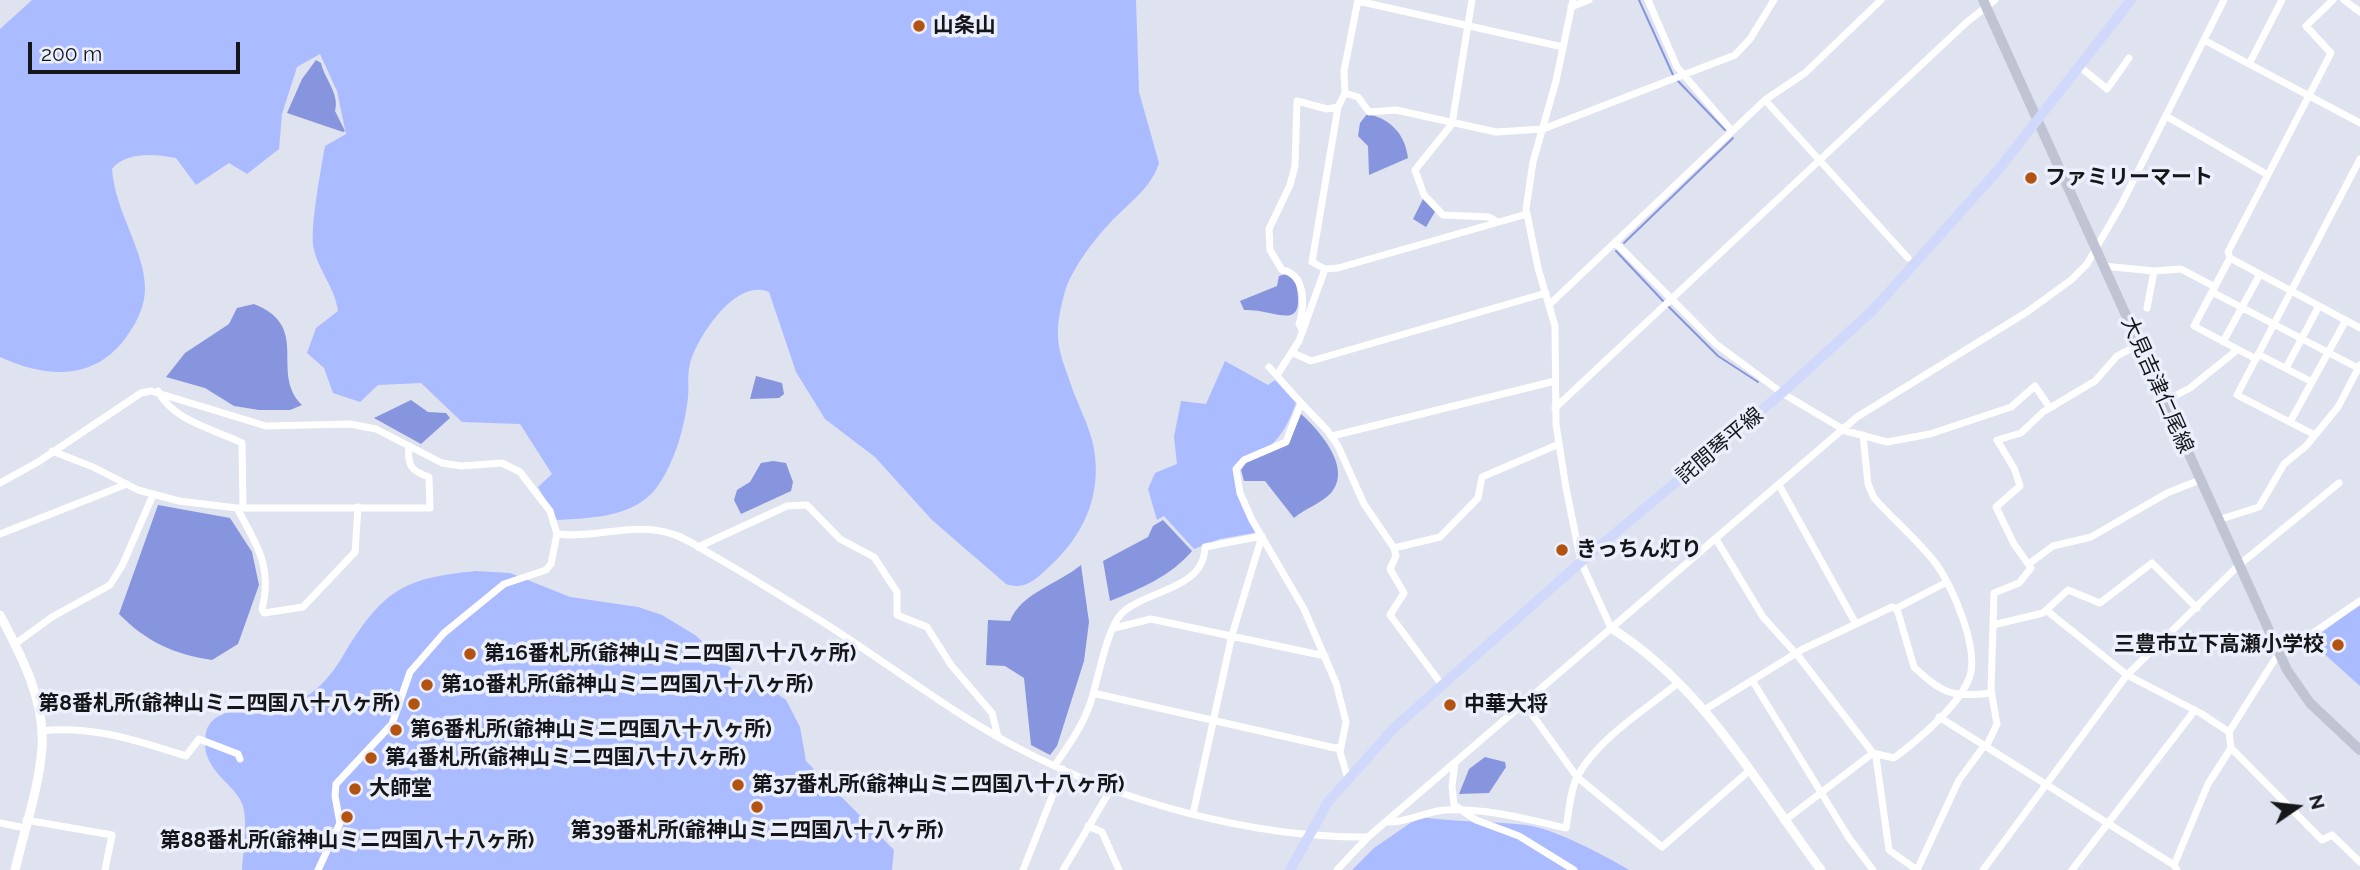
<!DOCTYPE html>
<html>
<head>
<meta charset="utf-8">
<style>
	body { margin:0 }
	#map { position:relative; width:2360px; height:870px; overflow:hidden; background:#dfe2ef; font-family:Raleway,sans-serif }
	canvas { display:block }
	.north { position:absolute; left:2262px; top:772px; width:70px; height:70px; -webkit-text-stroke:5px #eceffc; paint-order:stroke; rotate:76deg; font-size:19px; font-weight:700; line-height:28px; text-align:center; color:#15161a }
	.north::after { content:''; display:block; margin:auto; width:24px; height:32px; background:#15161a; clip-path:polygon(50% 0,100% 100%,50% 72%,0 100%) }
	.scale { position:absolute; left:28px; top:42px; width:212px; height:32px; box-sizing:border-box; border:4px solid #15161a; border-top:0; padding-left:9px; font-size:21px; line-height:24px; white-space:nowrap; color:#15161a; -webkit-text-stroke:5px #eceffc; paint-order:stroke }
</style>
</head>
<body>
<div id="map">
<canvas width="2360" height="870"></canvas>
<div class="north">N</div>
<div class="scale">200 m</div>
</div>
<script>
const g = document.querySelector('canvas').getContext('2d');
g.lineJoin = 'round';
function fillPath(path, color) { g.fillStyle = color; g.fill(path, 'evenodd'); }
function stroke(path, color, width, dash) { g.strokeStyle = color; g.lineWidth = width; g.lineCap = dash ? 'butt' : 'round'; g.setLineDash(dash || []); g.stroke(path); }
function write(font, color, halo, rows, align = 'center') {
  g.font = font + ' Raleway,"Noto Sans JP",sans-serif'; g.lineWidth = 7; g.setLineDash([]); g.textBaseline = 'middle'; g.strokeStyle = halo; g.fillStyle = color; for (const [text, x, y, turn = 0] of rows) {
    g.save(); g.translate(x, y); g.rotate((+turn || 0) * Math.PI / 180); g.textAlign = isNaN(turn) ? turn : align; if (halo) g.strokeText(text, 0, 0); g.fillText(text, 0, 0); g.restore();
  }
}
const green = new Path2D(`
	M32 0H1136L1139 92 1159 163C1151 189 1127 204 1109 224 1093 241 1072 269 1065 291 1061 306 1057 322 1058 338 1059 354 1066 370 1071 385 1077 403 1087 421 1092 440 1104 488 1087 532 1051 565 1037 578 1026 591 1006 584L932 520 875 457 825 419 796 372 769 292C736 277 697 337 690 364 687 374 689 386 688 397 685 427 673 469 653 492 629 518 589 518 557 520L538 487 552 474 520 424 462 422 421 383 378 385 360 402 333 393 324 368 307 353 316 328 338 311C335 288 320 273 314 250 309 231 321 169 325 146L346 134 337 91 320 54 297 67 282 114 279 149 247 174 229 163 196 185 176 158C157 154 126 151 112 169 115 212 145 251 145 288 145 305 138 320 129 333 98 381 48 379 0 357V29Z
	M1225 361 1268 385 1275 380 1296 403C1281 444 1269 448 1234 470L1259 532 1220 539 1194 549 1164 516 1157 520 1148 489 1155 473 1177 464 1174 437 1181 401 1206 404Z
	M476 571 510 573 570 597 638 607 662 615 695 635 752 687 776 693 786 700 800 727 806 761 894 850 892 870H242C243 851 248 825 243 806 236 783 198 770 206 733 214 698 279 714 310 694 325 684 338 665 347 649 385 589 405 578 476 571Z
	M2360 604V686L2320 650 2313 639Z
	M1419 817C1454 822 1491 821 1526 825 1555 829 1604 855 1629 870H1352L1374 848Z`);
const water = new Path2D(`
	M316 60 321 63C324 78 340 94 335 111L345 131 343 132 287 113 302 79Z
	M1367 114C1391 119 1405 134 1408 158L1369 175 1368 146 1358 136 1360 123Z
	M1424 197 1436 210 1426 227 1413 219Z
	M1286 274 1295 279C1308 336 1278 309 1244 310L1240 301 1277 286 1279 276Z
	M254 304C312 327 269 372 302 405L290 410H259L234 406 205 388 166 377 185 353 229 324 237 308Z
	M756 376 782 383 784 394 779 398 750 399Z
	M411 400 428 412 446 413 450 418 421 444 374 418Z
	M1301 414C1319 430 1353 468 1331 493 1322 503 1304 509 1294 518L1265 481H1244L1241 470 1248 460 1289 443Z
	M773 461 786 463 793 482 791 491 741 514 734 500 737 490 750 482 761 463Z
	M158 505 230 518 252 552 259 585 238 644 212 660C173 654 147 642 119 614Z
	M1163 520 1192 551C1171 576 1140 589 1110 601L1103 561 1148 537 1153 526Z
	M1081 565 1089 622 1084 661 1057 746 1050 755 1031 745 1024 678 1005 666 986 665 988 620 1010 621C1022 592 1057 585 1081 565Z
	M1485 757 1505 762 1506 767 1489 793 1459 794 1469 769Z`);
const stream = new Path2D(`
	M1639 0 1673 75
	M1677 80 1725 130
	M1624 243 1733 138
	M1616 251 1664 302
	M1668 306 1718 356 1758 382`);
const minor = new Path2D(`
	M1358 0 1344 71 1345 93 1338 107 1312 262 1325 269 1338 268 1527 214
	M1472 0 1452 124 1415 170 1424 195 1443 215 1489 217 1496 221
	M1573 0 1556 81 1533 162 1526 209 1538 268 1555 326 1556 424 1566 488 1581 562 1611 628
	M1648 0 1677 67 1732 131
	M2344 0 2360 12
	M1358 1 1563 47
	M1571 7 1589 0
	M2204 40 2360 123
	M2249 64 2282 0
	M2079 66 2107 89 2129 58
	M1345 93 1358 97 1369 112 1396 110 1496 132 1543 129 1735 55 1750 39 1774 0
	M1765 100 1908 258
	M2166 116 2268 175
	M1615 242 1716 344 1782 393 1846 431 1887 442 1930 434 2011 407 2035 386 2050 408
	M2230 258 2228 252 2331 53 2306 26 2333 0
	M2103 266 2154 271 2181 269 2215 287
	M2212 292 2358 368
	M1550 304 1765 100 1805 73 1881 0
	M2147 308 2154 271
	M1303 331 1299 324C1305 306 1306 274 1282 270L1270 250 1269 229 1290 185 1295 166 1297 101 1327 109 1338 107
	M2223 342 2260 274
	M1293 353 1311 361 1546 293
	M2258 354 2312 382
	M2256 359 2194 326 2230 258 2360 328
	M1269 367 1301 403 1286 442 1244 460 1236 469 1240 493 1252 520 1304 609 1336 683 1346 722 1340 752 1348 779
	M2286 368 2319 306
	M1277 375 1299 341 1325 269
	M158 391C173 421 214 429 242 443L243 507
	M2163 402 2190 388 2237 350
	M1301 403 1327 430 1338 446 1364 504 1394 548 1396 556 1390 569 1404 593 1390 615 1442 685
	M1555 408 1967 22 1995 0
	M2290 422 2346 320
	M2315 435 2237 395 2360 159
	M1332 436 1555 381
	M52 451 93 467 138 490 179 501 237 508H430L429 477C411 471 407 465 409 446
	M0 483 38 462 141 393 151 391 266 426 350 424 376 429 442 463 461 466 502 463 520 472 550 511 557 534 551 564 546 570 504 584 444 633 410 672 392 724 336 784 335 796 340 823 318 870
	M1779 485 1856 624
	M237 508C256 544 273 566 262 609L264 613 303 607 355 552 358 507
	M2218 520 2259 507 2284 464 2306 446 2338 407 2360 365
	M0 534 127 484
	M557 534C595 539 635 521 672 534 687 538 701 549 714 556 749 576 784 598 818 619 885 661 948 711 1018 748 1120 802 1252 838 1368 837
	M1716 539 1763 617 1799 657 1876 757 1889 850 1917 870 1959 780 1984 746
	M698 547 787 506 807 505 840 539 874 557 897 592V615L927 627 951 665 992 713 998 737
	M1394 548 1440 537 1478 498 1482 477 1559 444
	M2030 563 2053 546 2091 537 2167 493 2200 480
	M2360 601 2275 659 2229 732 2231 748 2322 840 2332 835 2360 862
	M1895 609 1947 582
	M2046 610 2127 675 2202 714 2229 732
	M1993 625 2043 613 2068 590 2100 603 2152 563 2197 608
	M1114 628 1151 619 1325 656
	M15 644 52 617 110 585 122 566 153 495
	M1752 680 1849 838 1873 870
	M1093 693 1335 748 1341 747
	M1524 703 1577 777 1662 847 1750 770
	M1704 710 1803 649 1892 607 1897 609 1914 667C1944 695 1952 697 1992 693
	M1939 717 2174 865 2177 870
	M41 731C93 725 138 741 186 756L199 739 238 754 240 759
	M1986 747 1997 724 1991 690 1994 593 2019 583 2031 568 2014 544 1996 507 2020 486 2014 468 1997 440 2021 433 2043 412 2095 381 2117 356 2138 345
	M1455 763 1452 786 1454 805 1476 820 1519 836 1574 870
	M1055 765C1068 746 1082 727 1090 704 1098 682 1106 629 1122 613 1148 589 1204 590 1205 547L1262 536
	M1193 814 1232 635 1262 536
	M26 820 112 835 105 870
	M1784 821 1873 753 1894 758C1918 740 1956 708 1968 681 1982 653 1952 583 1933 560 1915 538 1893 519 1874 498L1868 484 1863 435
	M1387 822C1408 823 1425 811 1446 810 1486 808 1526 819 1566 828 1569 812 1570 790 1578 775 1600 737 1645 710 1678 683
	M0 823 25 828
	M1088 826 1102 832 1119 870
	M2174 865 2208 784 2231 748
	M1023 870 1063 769
	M1063 870 1111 789
	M1337 870 1368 837 1857 417 2027 312 2071 280 2087 264 2121 205 2224 0
	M1983 870 2127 675 2239 565 2339 483
	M2072 870 2195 710`);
const tertiary = new Path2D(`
	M0 615C22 657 45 700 42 748 39 788 24 831 15 870
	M1611 628C1704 686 1757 785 1821 870`);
const secondary = new Path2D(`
	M1983 0 2287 670 2310 703 2360 750`);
const primary = new Path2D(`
	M1290 870 1328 802 1394 728 1581 562 1782 393 1872 311 1999 169 2131 0`);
const markers = [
	[919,26,7,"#b35311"],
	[2031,178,7,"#b35311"],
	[1562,550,7,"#b35311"],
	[2338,645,7,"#b35311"],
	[470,654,7,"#b35311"],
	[427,685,7,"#b35311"],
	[414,704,7,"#b35311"],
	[1450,705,7,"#b35311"],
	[396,730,7,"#b35311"],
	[371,758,7,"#b35311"],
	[738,785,7,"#b35311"],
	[355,789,7,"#b35311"],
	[757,807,7,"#b35311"],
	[347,817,7,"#b35311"]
];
const poiNames = [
	["山条山",933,26],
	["ファミリーマート",2045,178],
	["きっちん灯り",1576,550],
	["三豊市立下高瀬小学校",2324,645,"right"],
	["第16番札所(爺神山ミニ四国八十八ヶ所)",484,654],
	["第10番札所(爺神山ミニ四国八十八ヶ所)",441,685],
	["第8番札所(爺神山ミニ四国八十八ヶ所)",400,704,"right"],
	["中華大将",1464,705],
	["第6番札所(爺神山ミニ四国八十八ヶ所)",410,730],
	["第4番札所(爺神山ミニ四国八十八ヶ所)",385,758],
	["第37番札所(爺神山ミニ四国八十八ヶ所)",752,785],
	["大師堂",369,789],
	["第39番札所(爺神山ミニ四国八十八ヶ所)",757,831,"center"],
	["第88番札所(爺神山ミニ四国八十八ヶ所)",347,841,"center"]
];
const streetNames = [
	["大見吉津仁尾線",2157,385,66],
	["詫間琴平線",1720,446,-40]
];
fillPath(green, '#abbbff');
fillPath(water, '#8695dd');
stroke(stream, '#8695dd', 2);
stroke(minor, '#fff', 7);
stroke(tertiary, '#fff', 9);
stroke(secondary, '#bfc3d2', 10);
stroke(primary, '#d0d9fc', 10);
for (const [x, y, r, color] of markers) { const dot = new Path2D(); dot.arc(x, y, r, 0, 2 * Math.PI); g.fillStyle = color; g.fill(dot); stroke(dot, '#eceffc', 2.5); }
write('bold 21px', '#15161a', '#eceffc', poiNames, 'left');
write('21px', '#15161a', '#eceffc', streetNames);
</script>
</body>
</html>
